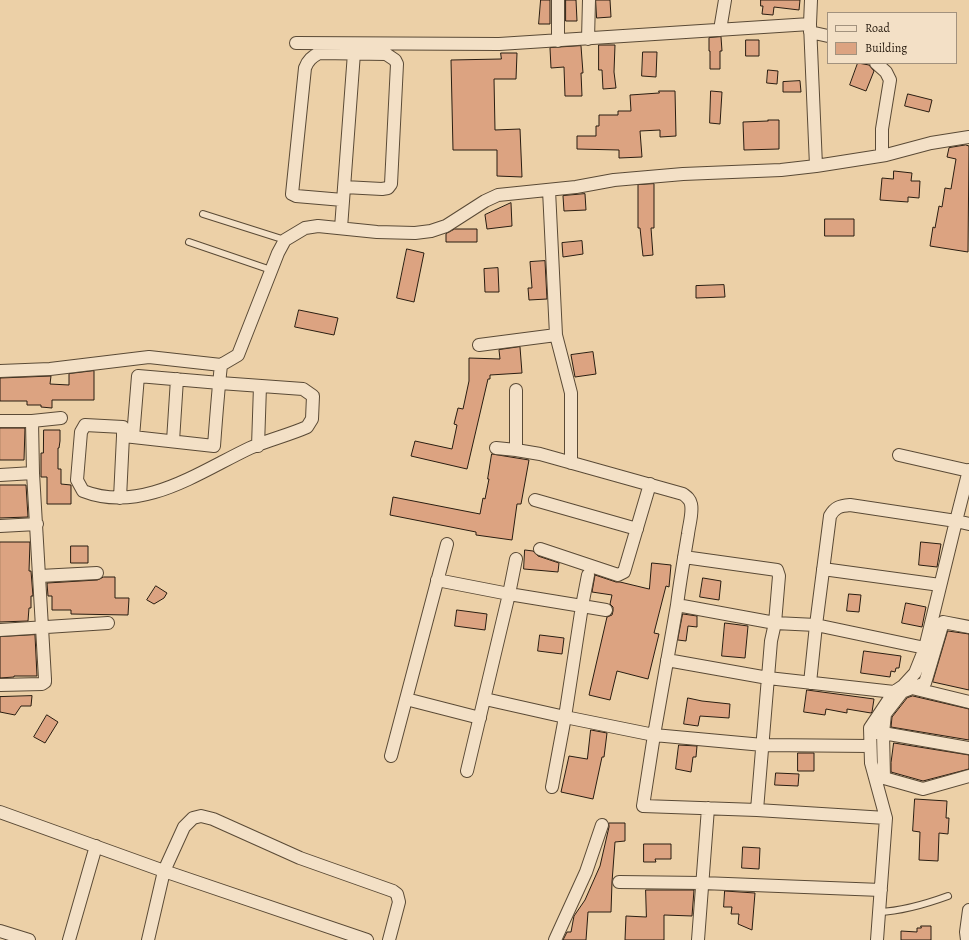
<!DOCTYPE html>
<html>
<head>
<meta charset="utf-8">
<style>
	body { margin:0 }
	#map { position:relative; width:969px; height:940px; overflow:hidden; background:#ecd0a7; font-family:Alegreya,serif }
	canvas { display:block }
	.legend { position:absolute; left:827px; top:12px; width:130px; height:52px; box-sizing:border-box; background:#f3e0c6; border:1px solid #a2927e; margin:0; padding:5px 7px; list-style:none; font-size:12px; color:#291d11 }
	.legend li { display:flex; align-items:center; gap:8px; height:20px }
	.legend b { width:20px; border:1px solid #a2927e }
</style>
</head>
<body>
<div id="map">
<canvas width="969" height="940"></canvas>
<ul class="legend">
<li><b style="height:5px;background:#f3e0c6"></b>Road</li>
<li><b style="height:11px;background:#dca381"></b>Building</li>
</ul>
</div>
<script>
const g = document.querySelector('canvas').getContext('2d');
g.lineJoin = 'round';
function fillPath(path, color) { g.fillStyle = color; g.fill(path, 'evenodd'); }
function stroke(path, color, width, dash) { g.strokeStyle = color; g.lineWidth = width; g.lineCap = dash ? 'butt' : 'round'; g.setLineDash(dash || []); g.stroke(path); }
const building = new Path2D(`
	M541 0H550V24H539Z
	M566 0H576L577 21H566Z
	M596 0H610L611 17 597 18Z
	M761 0H800L799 10 774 7 773 15 762 14 763 6H761Z
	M721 37 722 51H720V69H710V51H709V38Z
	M746 40H759V56H746Z
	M599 45H615L614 72 616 88 603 89 602 70H599Z
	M581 46 583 73H581L582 96H565L564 67 551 68 550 48Z
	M643 52H657L656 77 642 76Z
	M501 53H517L516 79H494L495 130 520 129 522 177 497 176V150H453L451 60 501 59Z
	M858 63 869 65 874 71 866 91 850 85Z
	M768 70 778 71 777 84 767 83Z
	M800 81 801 92H783V82Z
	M659 91H675L676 136 660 137V130L640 131 642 157 619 158V150L577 149V136H596V126H599V115H618V111H631L630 95 659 93Z
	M711 91 722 92 720 124 710 123Z
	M908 94 932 100 929 112 905 106Z
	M768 120H779V149L744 150 743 122 768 121Z
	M966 145 969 146 968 252 930 246 933 227 935 228 939 206 942 207 945 188 951 189 956 159 947 157 949 148Z
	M894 171 912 173 911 181H920L919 198 908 197V202L880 200 882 178 893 179Z
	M654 184V228H651L653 255 643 256 640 228H638V185Z
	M585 194 586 210 564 211 563 196Z
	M511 203 512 226 487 229 485 215Z
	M825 219H854V236H825Z
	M455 229H477V242H446V234Z
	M582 241 583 254 563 257 562 243Z
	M407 249 424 253 414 302 397 298Z
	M545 261 547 299 529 300 528 288H532L530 262Z
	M498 268 499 292H485L484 269Z
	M724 285 725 297 696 298V286Z
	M299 310 338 318 334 335 295 327Z
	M520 347 522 373 490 375V379H488L467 469 411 456 415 441 452 449 457 425 454 424 458 408 463 409 469 381V358L500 359 499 350Z
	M593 352 596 374 575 377 571 355Z
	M94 371V400H52V408L41 407V405H27V401H0V378L51 376 50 384 69 385V374Z
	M0 428H25L24 460H0Z
	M44 430H60V441L59 448H58V469H61V484L71 485V504H47V477H41V453H43Z
	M492 454 529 460 521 504H517L512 540 476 535V532L390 515 393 497 480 514 483 498 485 499 489 479H488Z
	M0 485H26L28 517 0 518Z
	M0 542H30L29 571H31L33 596H31V608H29L28 621 0 622Z
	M921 542 941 544 937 567 919 565Z
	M71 546H88V563H71Z
	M525 550 533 551 538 556 559 563 558 572 524 569Z
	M652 563 671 565 669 587 666 586 654 633 659 634 648 679 617 671 610 700 589 695 607 617 612 615 613 611V607L610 604 612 595 592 592 595 575 616 582H620L649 589Z
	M104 577H115V598H129L128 615 71 614V610H52V596H48L47 583 97 580Z
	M703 578 721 581 719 600 700 597Z
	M156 586 167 593 164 598 154 604 147 600Z
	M849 594 861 595 859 612 847 611Z
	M906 603 926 607 922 627 902 623Z
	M457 610 487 614 485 630 455 626Z
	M683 614 697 616V627L688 626 686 641 678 640Z
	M725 623 748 626 745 658 722 656Z
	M948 631 969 634V690L933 682Z
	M35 635 37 676H14V677L0 678V637Z
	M540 635 564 638 562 654 538 651Z
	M864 651 901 656 899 668H896L895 672 891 671 890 677 861 673Z
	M807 690 874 699 872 712 871 713 847 709V713L826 709 825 715 804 712Z
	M32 696 31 706H21L15 715 0 712V697Z
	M913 696 969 709V740L891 727 892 717 907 698Z
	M688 698 702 701 730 704 729 718 700 716 698 726 684 724Z
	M47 715 58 722 45 743 34 737Z
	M591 730 607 733 604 757H602L593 799 561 792 569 756 587 759Z
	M894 743 969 755V769L923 781 891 772V763Z
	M679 745 697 746 696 757H693L691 772 676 769Z
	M798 753H814V771H798Z
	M776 773 799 774 798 786 775 785Z
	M915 799 947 801 946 818H949L948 834 939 833 938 861 919 860 920 832 913 831Z
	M609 823H625V841L615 842 612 882 611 912H588L586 940H563L567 932H571L574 916 585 900 600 866 609 827Z
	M644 844H671V859H655L656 862H644Z
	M743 847 760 848 759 869 742 868Z
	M646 890H694L692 916 664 915V940H625L626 916 646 917Z
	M725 891 755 893 752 930 738 924 739 914H731L732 907H724Z
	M921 926H931V940H901V931L917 932V928H921Z`);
const service = new Path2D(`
	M203 214 285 240
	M189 242 271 270
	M879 912C903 911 926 904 948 896`);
const minor = new Path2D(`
	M811 0 810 24 816 166
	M720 30 725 0
	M810 32 828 36
	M588 39 589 0
	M558 41V0
	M296 43 499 44 810 24
	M876 63 886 72 890 80 882 129V155
	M549 190 556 335 571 393V463
	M343 200 296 196 292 194 305 68C308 60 312 57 319 53L386 54 395 60 397 64 391 184 388 188 382 189 344 187
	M341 228 354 53
	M479 345 556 335
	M0 371 50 369 149 357 221 365 238 355 278 253 285 240 305 228 318 226 377 232 415 233 431 231 446 226 485 201 498 195 576 187 614 180 683 174 781 170 816 166 886 155 931 143 969 137
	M516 390V450
	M0 421H32L61 418
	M133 437 123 436V427L85 425 81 432 77 480 83 491C142 514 199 472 250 448 268 440 289 435 307 427L312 419 313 396 303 389 220 383 138 376 133 437 214 446C216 419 218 392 221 365
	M173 441 177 379
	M258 446 260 386
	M496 448 516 450 540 454 683 494C687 497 690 499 691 504 693 513 689 525 688 534 684 558 680 581 677 605L775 623 779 576 777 570 684 557
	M899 455 969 471
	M0 475 33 473
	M120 498 123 436
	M535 500 637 529
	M0 526 37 524
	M540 549 618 575 624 572 650 484
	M823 569 940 585
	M588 575 582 606 606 610
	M40 576 97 573
	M437 580 509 594 516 559
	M677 605 654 735 643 806 757 810 886 818 877 940
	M0 630 108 623
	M667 660 768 678 894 692
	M810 683 816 625 925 648
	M0 685 42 684 45 682V679L33 473 32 421
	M912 688 969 702
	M406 699 480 718
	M485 699 565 717 552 787
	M875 733H883L969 748
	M391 756 447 544
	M467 771 509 594 582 606 565 717 654 735 763 745 870 746
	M884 778 883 733 885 714 902 692 925 683 943 622 969 627
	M884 778 923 789 969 776
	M757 810 771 641 775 623 816 625 830 516C835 507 840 506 850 505L956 521 969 470
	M0 812 164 871 367 940
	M886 818 871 763 870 728 894 692 903 686 915 673 925 648 956 521 969 524
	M619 882 702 883 881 890
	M0 931 29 940
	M69 940 96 846
	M148 940 164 871 184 827 193 818 201 816 213 819 300 858 393 891 397 894 399 902 389 940
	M555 940 586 872 602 825
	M698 940 708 808
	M967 940 966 932 969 910`);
fillPath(building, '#dca381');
stroke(building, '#291d11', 1);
stroke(service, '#5a4a36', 8);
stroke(minor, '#5a4a36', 14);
stroke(service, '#f3e0c6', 6);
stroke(minor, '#f3e0c6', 12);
</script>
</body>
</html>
